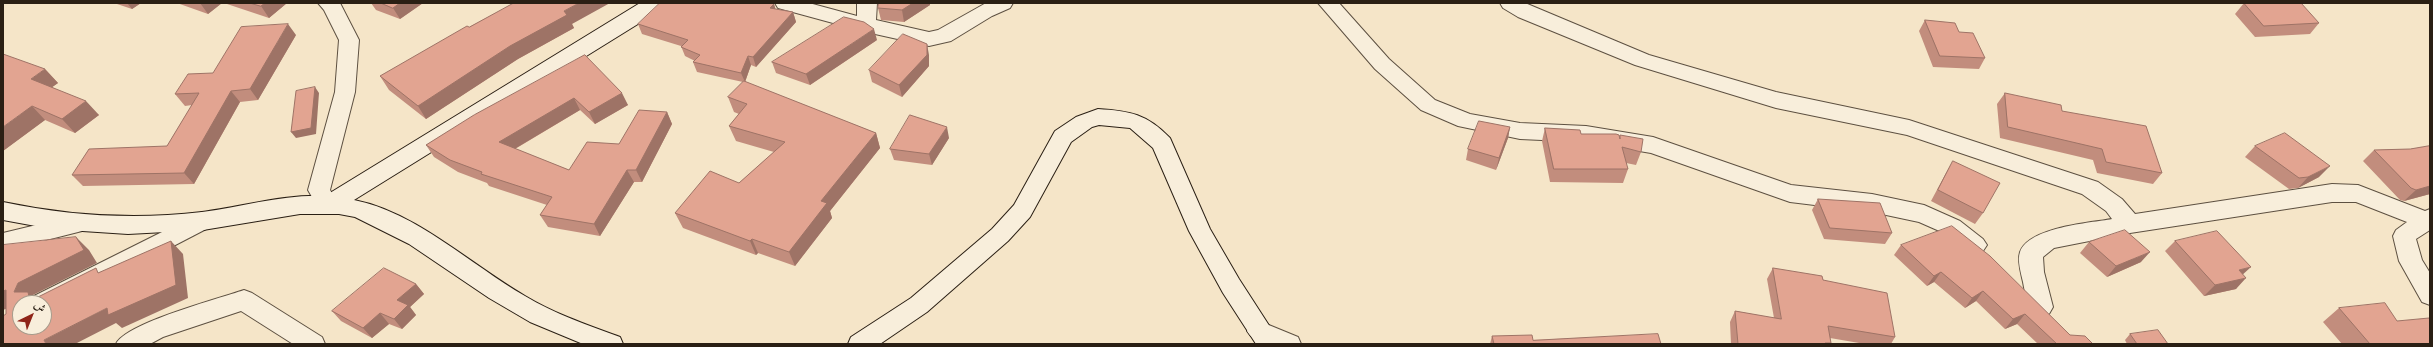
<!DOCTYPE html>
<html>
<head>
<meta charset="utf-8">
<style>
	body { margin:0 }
	#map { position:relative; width:2433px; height:347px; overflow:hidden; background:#f5e5c8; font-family:"IM FELL DW Pica",Amiri,serif }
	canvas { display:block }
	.frame { position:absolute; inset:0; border:4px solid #2a1f14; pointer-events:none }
	.north { position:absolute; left:12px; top:295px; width:40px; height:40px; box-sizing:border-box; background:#f8eedb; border:1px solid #a69b8b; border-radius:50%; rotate:43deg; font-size:11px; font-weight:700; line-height:16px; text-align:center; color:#2a1f14 }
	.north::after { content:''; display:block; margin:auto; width:14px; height:18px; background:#8f2418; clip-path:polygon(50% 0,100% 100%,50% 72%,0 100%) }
</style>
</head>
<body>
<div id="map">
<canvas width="2433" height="347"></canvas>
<div class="frame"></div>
<div class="north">ش</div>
</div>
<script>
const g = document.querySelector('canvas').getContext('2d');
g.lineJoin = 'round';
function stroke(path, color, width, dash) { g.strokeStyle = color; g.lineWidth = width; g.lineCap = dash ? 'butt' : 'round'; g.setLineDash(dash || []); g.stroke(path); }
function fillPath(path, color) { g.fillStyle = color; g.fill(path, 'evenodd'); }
const street = new Path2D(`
	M318 3H340L359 40 355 92 330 190 339 205 336 211 328 214 320 211 308 190 335 92 339 40 324 10Z
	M775 3H809L857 16V3H877L876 20 929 32 938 30 986 3H1013L1010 8 992 16 951 41 929 46 866 32 778 8Z
	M1318 3H1339L1389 59 1435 100 1470 114 1520 123 1586 126 1653 137 1791 185 1872 194 1924 205 1960 221 1983 239 1987 245 1983 251 1975 254 1967 251 1944 233 1919 222 1872 212 1790 202 1651 153 1586 142 1520 139 1458 126 1421 110 1375 69Z
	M1500 3H1525L1649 55 1776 92 1909 120 2098 182 2122 199 2135 214 2332 184 2358 185 2425 211 2430 209V230L2416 239 2422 260 2430 273V305L2422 302 2399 261 2393 236 2396 230 2407 222 2356 202H2332L2130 233 2054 248 2043 257 2044 272 2053 307 2049 314 2041 317 2033 314C2027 304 2025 293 2023 282 2021 273 2017 260 2020 252 2029 227 2090 223 2112 219L2106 211 2082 194 1907 135 1776 108 1635 65 1518 17 1503 8Z
	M202 212 210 215 213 221 210 227 50 310 44 312V303H30L34 296Z
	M78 215 86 218 89 224 86 230 3 251V233Z
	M244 290 252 293 322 337 325 344H293L241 311 163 337 150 344H116C126 323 218 299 244 290Z
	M1259 321 1298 337 1301 344C1283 344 1256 347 1247 331L1250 324Z`);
const secondary = new Path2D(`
	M640 3H662L646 19 354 200C416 212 471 265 525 296 555 314 587 325 620 337L623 344H583L530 322 489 298 409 244 355 217 339 214H300L203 230 128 234 52 229 3 220V202C69 216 135 220 202 212 243 207 283 194 325 196Z
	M1098 109C1130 111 1147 114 1170 138L1210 229 1239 279 1281 344H1256L1223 293 1189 231 1153 148 1130 128 1099 125 1092 127 1071 142 1030 217 1008 241 927 312 880 344H848L851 337 911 298 992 229 1014 205 1055 131 1076 117Z`);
const wall = new Path2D(`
	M114 3H141L132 9Z
	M177 3H222L208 14Z
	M226 3H287L269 18 227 4Z
	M371 3H423L400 19 376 10Z
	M879 3H930V5L904 22 881 20 878 8Z
	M2244 3 2319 23 2310 34 2255 37 2235 14Z
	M774 4 775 9 793 12 796 22 756 67 751 65 745 82 876 133 880 148 830 211 832 218 795 266 758 253 756 255 683 228 675 213 739 183 774 152 736 141 729 126 739 114 734 112 728 97 743 82 697 72 693 62 695 61 685 56 681 46 642 34 638 24Z
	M1925 20 1959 32 1985 58 1979 69 1933 67 1919 31Z
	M572 24 574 28 518 59 426 119 389 90 380 76Z
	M296 35 258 100 240 102 194 184 83 186 72 175 167 146 192 105 185 106 175 94Z
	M877 40 810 85 776 73 772 62Z
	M585 55 628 105 595 124 580 110 515 149 569 170 619 144 667 112 672 124 642 182H634L600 236 548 227 540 215 547 205 489 186 487 183 458 172 434 157 426 145Z
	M929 55V66L902 97 872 82 869 70Z
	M45 69 58 83 52 87 99 115 75 133 45 120 3 151Z
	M2005 93 2062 111 2162 173 2153 184 2097 173 2093 160 2000 138 1997 104Z
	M1510 127 1508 138 1496 170 1466 160 1468 149Z
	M1545 128 1581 134 1619 138 1620 135 1641 152 1636 165 1626 163 1628 169 1623 183 1550 182 1542 141Z
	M949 138 932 165 894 160 890 149Z
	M2255 146 2319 177 2298 188 2289 189 2245 157Z
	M2430 146V194L2404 201 2400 200 2363 161 2374 150 2410 149Z
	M1953 161 1983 213 1975 224 1931 201 1946 173Z
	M1818 199 1892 233 1885 244 1824 239 1812 210Z
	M2175 241 2243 274 2236 289 2204 296 2165 251Z
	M2089 242 2141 262 2107 277 2080 253Z
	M1901 245 2070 335 2093 344H2038L2017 324 2005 329 1976 301 1965 308 1934 282 1927 286 1894 255Z
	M1773 268 1823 280 1895 337 1891 344H1865L1830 338 1831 343 1830 344H1731L1730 322 1735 311 1774 318 1767 279Z
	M416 284 424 294 410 307 416 315 402 329 389 324 372 338 341 321 332 311Z
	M2339 308 2397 321 2430 344H2342L2323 322Z
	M2130 334 2168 344H2127L2125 340Z
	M1492 336 1533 340 1661 344H1490Z`);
const shadedWall = new Path2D(`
	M127 3H141L132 9Z
	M200 3H222L208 14Z
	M265 3H287L269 18 261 6Z
	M400 3H423L400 19 393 8Z
	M579 3H610L572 24 574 28 518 59 426 119 418 106 564 11Z
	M913 3H930V5L904 22 902 10Z
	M774 4 777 14 770 8Z
	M793 12 796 22 756 67 753 57Z
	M288 24 296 35 258 100 250 89Z
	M874 29 877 40 810 85 806 74Z
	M927 44 929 55V66L902 97 899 85Z
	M748 56 751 65 745 82 741 73Z
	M45 69 58 83 44 93 31 79Z
	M315 87 319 93 316 134 296 138 291 132Z
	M231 91 240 102 194 184 184 173Z
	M622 93 628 105 595 124 589 112Z
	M574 98 580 110 506 154 499 142Z
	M86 101 99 115 75 133 62 119Z
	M32 106 45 120 3 151V127Z
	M667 112 672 124 642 182 636 170Z
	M947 127 949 138 932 165 929 154Z
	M1510 127 1508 138 1496 170 1499 158Z
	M876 133 880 148 830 211 832 218 795 266 789 252 821 201Z
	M2330 166 2319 177 2298 188 2308 177Z
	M627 170 634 182 600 236 594 224Z
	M2430 186V194L2404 201 2416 190Z
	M76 237 89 250 97 263 33 295 32 296 41 303H32L14 292 18 283Z
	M752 239 758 253 756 255 750 241Z
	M171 241 183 254 188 298 122 328 116 323 75 344H46L44 340 107 308Z
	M2150 252 2141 262 2107 277 2116 266Z
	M2251 267 2240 277 2239 270Z
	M1941 272 1934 282 1927 286 1934 276Z
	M2246 278 2236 289 2204 296 2215 285Z
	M416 284 424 294 410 307 416 315 402 329 394 319 397 300Z
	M6 290 21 303 3 310V291Z
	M1983 291 1976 301 1965 308 1972 298Z
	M380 313 389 324 372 338 363 328Z
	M2025 314 2017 324 2005 329 2013 319Z`);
const building = new Path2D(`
	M250 3H265L261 6Z
	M381 3H400L393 8Z
	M514 3H579L564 11 567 15 510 46 418 106 380 76 467 26 469 27Z
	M660 3H770L774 4 770 8 793 12 753 57 748 56 741 73 693 62 700 55 681 47 688 40 638 24Z
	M879 3H913L902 10 878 8Z
	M2244 3H2301L2319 23 2264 26Z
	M844 17 864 22 874 29 806 74 772 62Z
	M1925 20 1955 23 1959 32 1973 33 1985 58 1940 56Z
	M288 24 250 89 231 91 184 173 72 175 89 149 167 146 199 93 175 94 188 74 213 73 241 27Z
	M903 34 927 44V55L899 85 869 70Z
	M3 54 45 69 31 79 86 101 62 119 32 106 3 127Z
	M585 55 622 93 589 112 574 98 499 142 569 170 587 142 619 144 639 110 667 112 636 170H627L594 224 540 215 552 197 481 174 482 172 450 160 426 145 474 115Z
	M744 81 876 133 821 201 827 203 789 252 752 239 750 241 675 213 710 171 739 183 785 142 729 126 747 104 728 97Z
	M315 87 311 128 291 132 296 91Z
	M2005 93 2061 105 2062 111 2146 126 2162 173 2106 162 2102 149 2008 127Z
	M910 115 947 127 929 154 890 149Z
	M1479 121 1510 127 1499 158 1468 149Z
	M1545 128 1580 130 1581 134H1616L1619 135 1620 139V135L1643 139 1641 152 1622 147 1628 169H1554Z
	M2285 133 2330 166 2308 177 2299 178 2255 146Z
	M2430 146V186L2416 190 2411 188 2374 150 2410 149Z
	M1953 161 2000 183 1983 213 1938 190Z
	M1818 199 1880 203 1892 233 1830 228Z
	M1952 226 1990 256 2070 335 2085 336 2093 344H2057L2025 314 2013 319 1983 291 1972 298 1941 272 1934 276 1901 245Z
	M2125 230 2150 252 2116 266 2089 242Z
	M2217 231 2251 267 2239 270 2246 278 2215 285 2175 241Z
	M76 237 84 250 18 283 14 292H28L30 301 96 268 98 273 171 241 176 285 108 315 107 308 44 340 46 344H3V316L6 314V290L3 291V245ZM20 303H44V327H20Z
	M384 268 416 284 397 300 408 305 394 319 380 313 363 328 332 311Z
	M1773 268 1822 276 1823 280 1887 293 1895 337 1828 326 1831 343H1825V344H1738L1735 311 1781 319Z
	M2385 303 2397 321 2429 318 2430 320V344H2370L2339 308Z
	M2158 330 2168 344H2137L2130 334Z
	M1658 334 1661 344H1494L1492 336 1532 335 1533 340Z`);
stroke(street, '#5d5041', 2);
stroke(secondary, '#2a1f14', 2);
fillPath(street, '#f8eedb');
fillPath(secondary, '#f8eedb');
fillPath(wall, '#c28d7d');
fillPath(shadedWall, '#9e7366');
fillPath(building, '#e2a491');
stroke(building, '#9e7366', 1);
</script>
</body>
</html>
